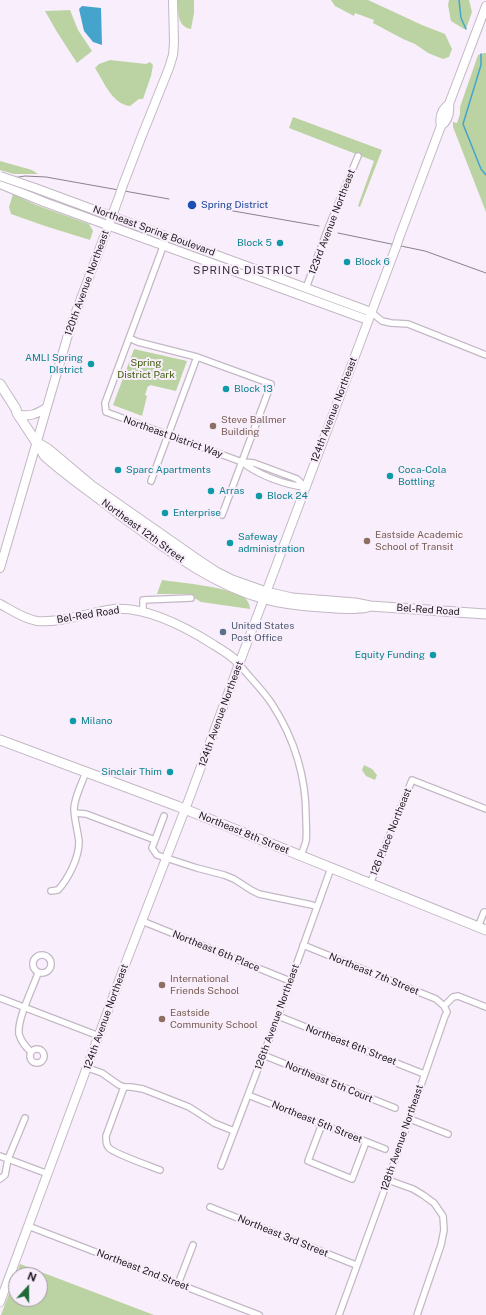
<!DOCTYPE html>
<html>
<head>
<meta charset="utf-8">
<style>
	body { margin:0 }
	#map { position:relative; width:486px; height:1315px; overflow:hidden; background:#f9eefb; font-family:"Public Sans",sans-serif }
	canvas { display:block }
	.north { position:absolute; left:8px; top:1267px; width:40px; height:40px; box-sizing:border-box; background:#f9eefb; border:1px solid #a098a2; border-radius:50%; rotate:21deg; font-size:11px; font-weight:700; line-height:16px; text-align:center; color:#1b171c }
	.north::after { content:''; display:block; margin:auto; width:14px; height:18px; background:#1e6937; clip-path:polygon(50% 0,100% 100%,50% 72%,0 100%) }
</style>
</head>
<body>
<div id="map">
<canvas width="486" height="1315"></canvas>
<div class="north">N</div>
</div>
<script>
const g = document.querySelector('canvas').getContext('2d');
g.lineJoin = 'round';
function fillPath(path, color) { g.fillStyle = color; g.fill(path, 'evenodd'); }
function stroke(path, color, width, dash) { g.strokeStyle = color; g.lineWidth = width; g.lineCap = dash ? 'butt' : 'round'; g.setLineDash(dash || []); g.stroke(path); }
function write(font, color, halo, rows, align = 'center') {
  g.font = font + ' "Public Sans",sans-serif'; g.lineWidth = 4; g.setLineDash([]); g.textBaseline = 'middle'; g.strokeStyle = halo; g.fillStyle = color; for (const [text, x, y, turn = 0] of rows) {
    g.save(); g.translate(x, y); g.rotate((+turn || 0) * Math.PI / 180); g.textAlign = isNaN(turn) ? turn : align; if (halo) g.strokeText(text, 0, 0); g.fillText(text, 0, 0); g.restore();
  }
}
const green = new Path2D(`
	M178 0H194V13L191 29C177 27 178 12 178 0Z
	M331 0H368L422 25 445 34 452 49 449 57 443 59 428 53 415 44 403 39 373 23 374 20 355 13 354 16 335 6Z
	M449 0H469L472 12 466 29H464L451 21 448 5Z
	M70 10 78 30 92 51 77 63 57 32 45 11Z
	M484 53H486V212L453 127V122L457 123 460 114V107L478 55Z
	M110 60 146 64 150 62 153 65 151 76 143 99H139L130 106C112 104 104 82 95 68L99 64Z
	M293 117 382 150 360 207 358 206 374 161 289 128Z
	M0 161 32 170 38 174H14L0 170Z
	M13 194 36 205 89 224 93 231 90 240 45 226 11 214 9 207Z
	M134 349 187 361 176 391 150 385V386H148L145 395 147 396 142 416 113 405Z
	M162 580C182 583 230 587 245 598 248 601 250 605 250 609L201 602 188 594H157Z
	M364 765 372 769 377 775 375 780 366 776 362 770Z
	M20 1264 154 1315H1L16 1275V1299H40V1275H16Z`);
const water = new Path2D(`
	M82 6 101 8 102 45 93 42 84 31 79 9Z`);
const stream = new Path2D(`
	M459 0 461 18 466 29
	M481 54V65L463 124 481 169 486 175`);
const street = new Path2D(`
	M329 226 358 156
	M167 236 105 403 106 412 242 462 254 463 297 479 305 487
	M306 288 326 234
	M371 312 382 321 391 323 408 324 486 355
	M129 338 138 342 197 357 271 384 222 515
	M242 462C258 475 285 485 305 487
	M151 481 197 357
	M143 612V600L191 598
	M239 664C249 677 262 689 272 704 294 738 306 777 306 817 306 825 307 833 306 841 305 846 302 851 301 856
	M75 813 86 814 155 840
	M164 816 152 848 157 855 197 868 224 875 234 879 251 890 259 894 312 905 317 907
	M370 884 412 780 486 809
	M51 891 58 890C68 879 79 858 79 842 78 831 74 819 74 808 75 796 82 783 86 772
	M142 921 290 981
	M478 927 484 912H486
	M303 945 436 999 444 1006
	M33 964a9 9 0 1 1 18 0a9 9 0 1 1-18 0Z
	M0 998 99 1036
	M278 1016 424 1074
	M30 1056a7 7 0 1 1 14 0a7 7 0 1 1-14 0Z
	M31 1052C26 1047 21 1042 19 1034 17 1019 33 988 38 973
	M263 1055 395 1108
	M88 1068 102 1073 119 1085 124 1087H131L143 1089 189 1107 214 1123 234 1131
	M124 1087 106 1136C106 1141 106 1145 109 1148 115 1154 150 1166 160 1170
	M248 1095 385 1149
	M410 1119 448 1134
	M322 1124 308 1161 352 1179 366 1142
	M0 1156 48 1174
	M221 1166 278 1016 331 868
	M0 1179 5 1175 8 1159 25 1118
	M388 1180 413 1189 423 1195 434 1203 443 1216 444 1230 441 1245 417 1315
	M210 1207 356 1265
	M28 1226 259 1315
	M178 1284 193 1245
	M339 1315 388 1180 445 1016 447 1012 444 1006 453 997 458 996 486 1007`);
const secondary = new Path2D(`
	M441 126C439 117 441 110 449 104
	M0 184 44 202 368 320
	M123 185 141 138 169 68 173 55 174 43 173 0
	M35 188 371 312
	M399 238 441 126C448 121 450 113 449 104L486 6
	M18 415C31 416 35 415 46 408
	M0 568 70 328 119 197
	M0 604C11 610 24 619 37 621 63 623 89 612 115 609 148 607 187 628 214 645 223 651 232 655 239 664
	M0 1302 123 970 189 799 239 664 261 606 396 247`);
const primary = new Path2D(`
	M0 384 16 409 17 413 36 442 44 455 47 458C70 478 95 495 119 514 164 547 210 584 265 599 283 604 303 606 322 607 337 608 352 610 367 607
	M36 442 48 449 92 486 195 558 216 572 232 580 266 592 292 598 355 603 370 606 486 614
	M0 740 177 806 486 930`);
const tram = new Path2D(`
	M0 180 25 176 46 177 169 199
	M216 208 319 226
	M338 233 425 251 486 273`);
const streetBridge = new Path2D(`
	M326 234 329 226`);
const secondaryBridge = new Path2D(`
	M0 176 35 188
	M119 197 123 185
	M396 247 399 238`);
const markers = [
	[192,205,5,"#1a4fb4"],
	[280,243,4,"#0f9aa8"],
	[347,262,4,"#0f9aa8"],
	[91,364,4,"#0f9aa8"],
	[226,389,4,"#0f9aa8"],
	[213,426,4,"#8d6e63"],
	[118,470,4,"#0f9aa8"],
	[390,476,4,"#0f9aa8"],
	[211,491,4,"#0f9aa8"],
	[259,496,4,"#0f9aa8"],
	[165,513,4,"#0f9aa8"],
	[367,541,4,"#8d6e63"],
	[230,543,4,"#0f9aa8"],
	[223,632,4,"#5c6f8a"],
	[433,655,4,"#0f9aa8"],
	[73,721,4,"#0f9aa8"],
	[170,772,4,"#0f9aa8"],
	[162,985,4,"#8d6e63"],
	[162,1019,4,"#8d6e63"]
];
const transitNames = [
	["Spring District",201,205]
];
const streetNames = [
	["123rd Avenue Northeast",332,222,-69],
	["Northeast Spring Boulevard",154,231,20],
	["120th Avenue Northeast",87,283,-70],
	["124th Avenue Northeast",334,410,-69],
	["Northeast District Way",173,437,20],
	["Northeast 12th Street",143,531,36],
	["Bel-Red Road",428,610,4],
	["Bel-Red Road",88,615,-9],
	["124th Avenue Northeast",221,714,-70],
	["126 Place Northeast",391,832,-68],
	["Northeast 8th Street",244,833,22],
	["Northeast 6th Place",216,951,22],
	["Northeast 7th Street",374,974,22],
	["124th Avenue Northeast",106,1017,-70],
	["126th Avenue Northeast",277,1017,-70],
	["Northeast 6th Street",351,1045,21],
	["Northeast 5th Court",329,1082,22],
	["Northeast 5th Street",317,1122,22],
	["128th Avenue Northeast",402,1138,-71],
	["Northeast 3rd Street",283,1236,22],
	["Northeast 2nd Street",143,1270,21]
];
const cultureNames = [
	["Block 5",272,243,"right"],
	["Block 6",355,262],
	["AMLI Spring",83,358,"right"],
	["DIstrict",83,370,"right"],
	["Block 13",234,389],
	["Sparc Apartments",126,470],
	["Coca-Cola",398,470],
	["Bottling",398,482],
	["Arras",219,491],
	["Block 24",267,496],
	["Enterprise",173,513],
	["Safeway",238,537],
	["administration",238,549],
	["Equity Funding",425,655,"right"],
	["Milano",81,721],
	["Sinclair Thim",162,772,"right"]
];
const parkNames = [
	["Spring",146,363],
	["District Park",146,375]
];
const educationNames = [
	["Steve Ballmer",221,420],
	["Building",221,432],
	["Eastside Academic",375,535],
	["School of Transit",375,547],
	["International",170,979],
	["Friends School",170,991],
	["Eastside",170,1013],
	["Community School",170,1025]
];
const serviceNames = [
	["United States",231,626],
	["Post Office",231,638]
];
const neighbourhoodNames = [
	["SPRING DISTRICT",247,271]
];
fillPath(green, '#bbd3a2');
fillPath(water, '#45a4cc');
stroke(stream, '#45a4cc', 1.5);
stroke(street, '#c3b8c5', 8);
stroke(secondary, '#c3b8c5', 10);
stroke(primary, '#c3b8c5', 11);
stroke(street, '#fff', 5.5);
stroke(secondary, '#fff', 8);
stroke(primary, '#fff', 9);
stroke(tram, '#89828b', 1);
stroke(streetBridge, '#c3b8c5', 8, []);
stroke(secondaryBridge, '#c3b8c5', 10, []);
stroke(streetBridge, '#fff', 5.5);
stroke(secondaryBridge, '#fff', 8);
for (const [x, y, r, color] of markers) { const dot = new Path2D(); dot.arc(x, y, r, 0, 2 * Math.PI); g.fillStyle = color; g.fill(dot); stroke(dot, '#f9eefb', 1.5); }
write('10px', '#164399', '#f9eefb', transitNames, 'left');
write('10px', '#1b171c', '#f9eefb', streetNames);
write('10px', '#0d838f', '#f9eefb', cultureNames, 'left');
write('10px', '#3e5c0b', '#f9eefb', parkNames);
write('10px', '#785e54', '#f9eefb', educationNames, 'left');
write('10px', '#4e5e75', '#f9eefb', serviceNames, 'left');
g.letterSpacing = '1px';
write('11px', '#3b323d', '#f9eefb', neighbourhoodNames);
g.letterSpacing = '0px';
</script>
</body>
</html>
